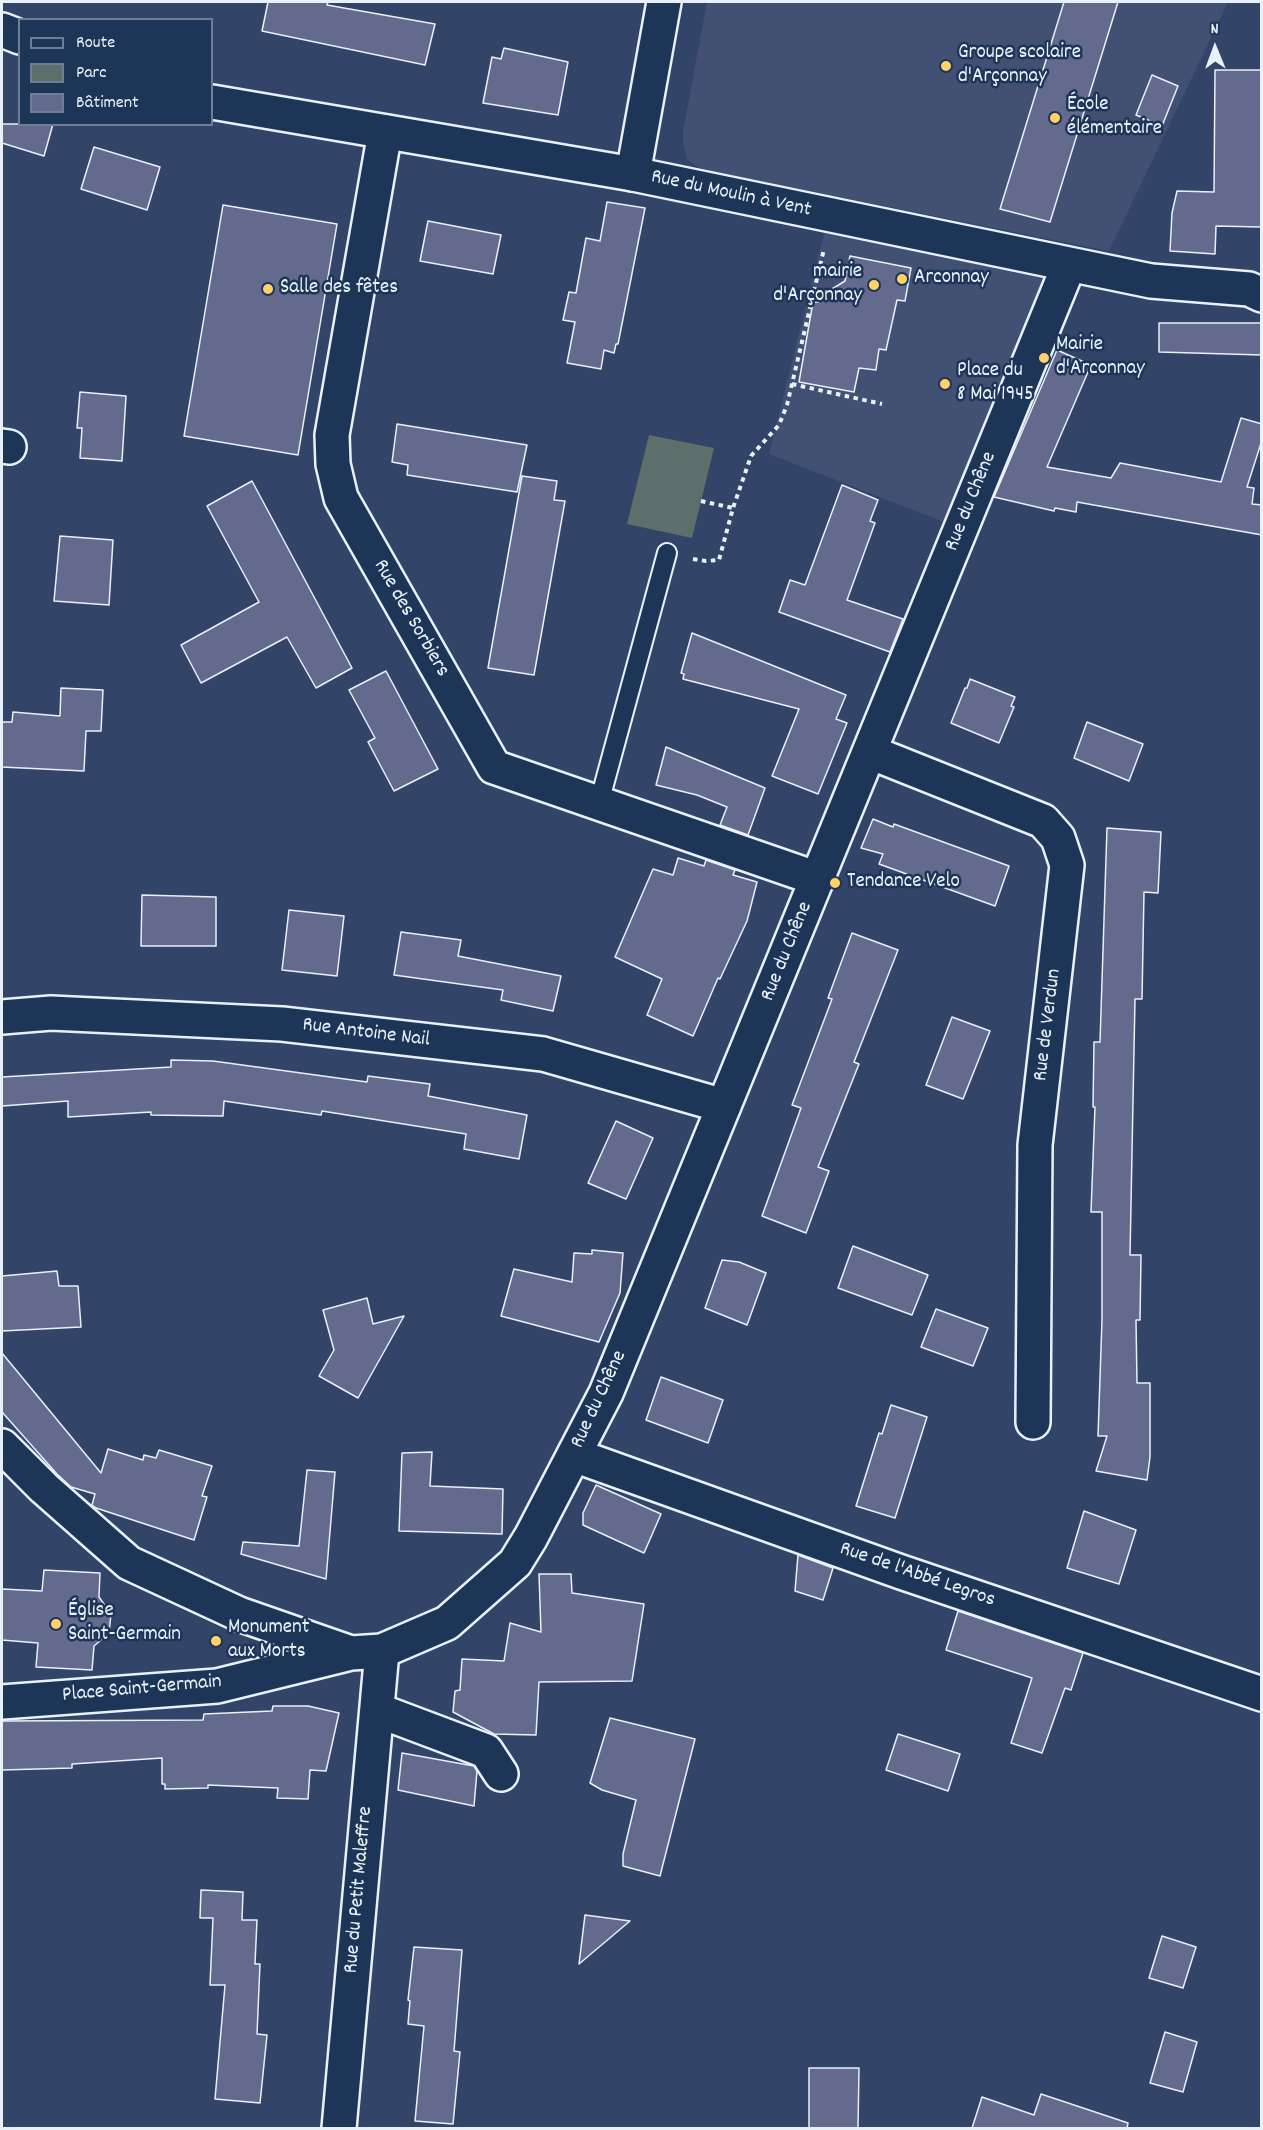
<!DOCTYPE html>
<html>
<head>
<meta charset="utf-8">
<style>
	body { margin:0 }
	#map { position:relative; width:1263px; height:2130px; overflow:hidden; background:#324568; font-family:Dekko,sans-serif }
	canvas { display:block }
	.frame { position:absolute; inset:0; border:3px solid #e8f1f8; pointer-events:none }
	.legend { position:absolute; left:18px; top:18px; width:195px; height:108px; box-sizing:border-box; background:#1d3557; border:2px solid #6e8097; margin:0; padding:8px 10px; list-style:none; font-size:18px; color:#e8f1f8 }
	.legend li { display:flex; align-items:center; gap:12px; height:30px }
	.legend b { width:30px; border:2px solid #6e8097 }
	.north { position:absolute; left:1185px; top:18px; width:60px; height:60px; -webkit-text-stroke:4px #1d3557; paint-order:stroke; rotate:359deg; font-size:16px; font-weight:700; line-height:24px; text-align:center; color:#e8f1f8 }
	.north::after { content:''; display:block; margin:auto; width:21px; height:27px; background:#e8f1f8; clip-path:polygon(50% 0,100% 100%,50% 72%,0 100%) }
</style>
</head>
<body>
<div id="map">
<canvas width="1263" height="2130"></canvas>
<div class="frame"></div>
<ul class="legend">
<li><b style="height:8px;background:#1d3557"></b>Route</li>
<li><b style="height:16px;background:#5c6f6a"></b>Parc</li>
<li><b style="height:16px;background:#64698e"></b>Bâtiment</li>
</ul>
<div class="north">N</div>
</div>
<script>
const g = document.querySelector('canvas').getContext('2d');
g.lineJoin = 'round';
function fillPath(path, color) { g.fillStyle = color; g.fill(path, 'evenodd'); }
function stroke(path, color, width, dash) { g.strokeStyle = color; g.lineWidth = width; g.lineCap = dash ? 'butt' : 'round'; g.setLineDash(dash || []); g.stroke(path); }
function write(font, color, halo, rows, align = 'center') {
  g.font = font + ' Dekko,sans-serif'; g.lineWidth = 5; g.setLineDash([]); g.textBaseline = 'middle'; g.strokeStyle = halo; g.fillStyle = color; for (const [text, x, y, turn = 0] of rows) {
    g.save(); g.translate(x, y); g.rotate((+turn || 0) * Math.PI / 180); g.textAlign = isNaN(turn) ? turn : align; if (halo) g.strokeText(text, 0, 0); g.fillText(text, 0, 0); g.restore();
  }
}
const built = new Path2D(`
	M707 2H1228L1109 251 705 170 695 165 687 159 683 143V131Z
	M826 226 1057 270 949 524 769 454Z`);
const green = new Path2D(`
	M649 435 714 448 692 538 627 524Z`);
const building = new Path2D(`
	M268 2H328L327 5 435 24 425 65 262 31Z
	M1064 2H1118L1050 222 1000 209Z
	M504 48 568 62 558 115 483 103 492 57 501 59Z
	M1215 70H1262L1261 227 1216 226 1215 254 1170 251 1172 213 1177 191 1214 192Z
	M1152 75 1178 86 1162 126 1136 115Z
	M2 124H53L44 156 2 143Z
	M94 147 160 167 147 210 81 189Z
	M607 202 645 208 618 344H616L614 353 604 350 601 369 567 363 575 322 563 320 569 292 576 293 586 238 600 241Z
	M223 205 337 224 298 455 184 436Z
	M428 221 501 235 493 274 420 261Z
	M850 256 911 268 905 301 897 300 886 350 879 349 876 370 859 368 854 392 799 382 813 302H819L827 292 845 281Z
	M1159 323H1262V355L1159 352Z
	M1057 350 1091 365 1047 467 1111 478 1120 463 1221 482 1241 418 1262 424V440L1247 487 1254 488 1252 504 1262 505V535L1077 502 1076 512 1055 508 1054 511 994 497Z
	M80 392 126 396 122 461 80 458 82 428H77Z
	M397 424 527 445 517 492 407 475 408 465 392 462Z
	M522 476 557 481 554 500 565 501 534 675 488 668Z
	M252 481 352 668 316 688 287 637 201 683 181 645 259 602 207 506Z
	M842 485 878 500 870 521 875 523 847 600 903 619 890 652 779 612 790 580 805 585Z
	M60 536 113 540 109 605 54 601Z
	M692 633 846 695 836 719 847 723 818 794 772 776 799 709 683 679 684 674 681 673Z
	M386 671 438 769 394 791 368 742 375 738 349 690Z
	M970 679 1015 697 1011 706 1014 707 999 743 951 723 965 688H967Z
	M61 688 103 690 101 731H86L84 771 2 767V722H12L13 712 60 716Z
	M1087 722 1143 744 1129 781 1074 758Z
	M666 747 765 788 748 835 720 825 727 807 697 795 656 785Z
	M873 819 893 827 894 824 1009 866 995 906 879 864 883 854 861 848Z
	M1107 828 1161 832 1158 893 1144 892 1142 999H1135L1130 1255H1141L1140 1320H1136L1137 1383H1150V1457L1147 1480 1096 1471 1107 1436H1098L1102 1320V1212H1091L1095 1107H1093L1094 1042H1100Z
	M678 858 704 866 706 860 735 870 733 875 757 882 747 921 720 979 718 978 693 1036 647 1015 662 979 615 957 653 869 673 875Z
	M142 895 216 897V946H141Z
	M289 910 344 916 337 976 282 970Z
	M401 932 461 940 458 956 561 976 553 1011 501 1000 503 990 394 975Z
	M852 933 898 950 854 1062 859 1064 818 1167 829 1171 806 1233 762 1216 801 1108 792 1105 832 999 828 998Z
	M952 1017 990 1031 963 1099 926 1085Z
	M171 1060 213 1061 367 1082 368 1076 430 1084 428 1096 527 1115 519 1159 464 1149 466 1134 322 1111 321 1115 224 1101 223 1116 151 1115V1112L68 1117V1101L2 1106V1077L171 1067Z
	M616 1121 653 1138 626 1199 588 1183Z
	M853 1246 928 1275 912 1315 838 1288Z
	M592 1250 623 1253 620 1293 599 1342 501 1316 514 1269 572 1282 574 1253 592 1254Z
	M722 1260 739 1262 766 1273 747 1325 705 1308Z
	M57 1271 59 1286H78L81 1327 2 1331V1276Z
	M367 1298 373 1324 404 1316 358 1398 319 1376 334 1350 323 1310Z
	M936 1309 988 1328 973 1366 921 1347Z
	M2 1353 101 1473 108 1449 143 1460 144 1455 156 1458 159 1450 212 1466 202 1496 207 1497 194 1540 96 1508 92 1505 95 1494 71 1487 57 1474 2 1412Z
	M661 1377 723 1400 708 1443 646 1420Z
	M891 1405 927 1417 895 1518 856 1506 879 1433 882 1434Z
	M432 1452 430 1486 503 1489 502 1534 399 1531 402 1453Z
	M307 1470 335 1472 326 1579 241 1554 243 1542 299 1546Z
	M596 1485 661 1514 644 1553 583 1525V1513Z
	M1084 1511 1136 1530 1119 1584 1067 1568Z
	M798 1555 833 1568 823 1600 795 1591Z
	M44 1570 100 1573 99 1597 111 1614 109 1633 94 1646 92 1670 36 1667 38 1643 2 1640V1589L42 1591Z
	M539 1574H571L572 1593 644 1604 632 1681 539 1682 536 1735 494 1734 453 1712 455 1691 460 1690 462 1659 504 1661 510 1623 541 1632Z
	M958 1611 1083 1653 1071 1690 1065 1688 1042 1753 1011 1743 1032 1678 946 1650Z
	M273 1706H308L339 1713 326 1771 310 1770 308 1799 277 1798 278 1788 208 1785V1788L165 1789V1784H162V1758L72 1764V1768L2 1770V1721L203 1720 204 1714 272 1711Z
	M610 1718 695 1739 660 1876 623 1866V1854L636 1800 602 1790 590 1783Z
	M898 1734 960 1754 948 1791 886 1770Z
	M402 1753 474 1766 477 1771 474 1806 398 1790Z
	M201 1890 243 1892 242 1920H257L255 1964H260L257 2034 267 2035 260 2103 215 2099 225 1985H210L213 1918H200Z
	M585 1915 630 1921 579 1964Z
	M1162 1936 1196 1947 1183 1988 1149 1978Z
	M414 1947 462 1950 454 2051 460 2052 453 2124 415 2121 424 2026 408 2024 410 2001 408 2000Z
	M1165 2032 1197 2042 1183 2092 1150 2083Z
	M809 2068H859L858 2128H809Z
	M1041 2094 1128 2123 1127 2128H972L982 2097 1034 2115Z`);
const path = new Path2D(`
	M792 384 882 404
	M701 501 733 508
	M693 559 706 561 719 560 733 508 751 456 779 425 787 405 824 249`);
const lane = new Path2D(`
	M599 803 667 553`);
const street = new Path2D(`
	M385 132 332 435 333 464 341 498 494 767 818 879
	M633 174 664 2
	M2 446 9 447
	M870 752 1043 821 1058 838 1067 865 1035 1145 1033 1422
	M2 1017 51 1013 282 1024 543 1054 724 1106
	M2 1446 44 1488 129 1563 239 1614 351 1653
	M574 1455 901 1572 1262 1694
	M2 1702 217 1686 351 1653 382 1651 447 1623 515 1563 531 1537 606 1393 1069 265
	M377 1710 486 1751 501 1774
	M339 2128 382 1651`);
const secondary = new Path2D(`
	M2 30 20 37
	M212 102 633 174 1151 281 1249 289 1262 295`);
const markers = [
	[946,66,6,"#ffd166"],
	[1055,118,6,"#ffd166"],
	[902,279,6,"#ffd166"],
	[874,285,6,"#ffd166"],
	[268,289,6,"#ffd166"],
	[1044,358,6,"#ffd166"],
	[945,384,6,"#ffd166"],
	[835,883,6,"#ffd166"],
	[56,1624,6,"#ffd166"],
	[216,1641,6,"#ffd166"]
];
const poiNames = [
	["Groupe scolaire",958,54],
	["d'Arçonnay",958,78],
	["École",1067,106],
	["élémentaire",1067,130],
	["mairie",862,273,"right"],
	["d'Arçonnay",862,297,"right"],
	["Arconnay",914,279],
	["Salle des fêtes",280,289],
	["Mairie",1056,346],
	["d'Arconnay",1056,370],
	["Place du",957,372],
	["8 Mai 1945",957,396],
	["Tendance Velo",847,883],
	["Église",68,1612],
	["Saint-Germain",68,1636],
	["Monument",228,1629],
	["aux Morts",228,1653]
];
const streetNames = [
	["Rue du Moulin à Vent",731,195,12],
	["Rue du Chêne",972,502,-68],
	["Rue des Sorbiers",410,619,60],
	["Rue du Chêne",788,952,-68],
	["Rue de Verdun",1049,1025,-83],
	["Rue Antoine Nail",366,1034,7],
	["Rue du Chêne",600,1400,-65],
	["Rue de l'Abbé Legros",917,1576,19],
	["Place Saint-Germain",142,1690,-5],
	["Rue du Petit Maleffre",360,1890,-85]
];
fillPath(built, '#415073');
fillPath(green, '#5c6f6a');
fillPath(building, '#64698e');
stroke(building, '#e8f1f8', 1.5);
stroke(lane, '#e8f1f8', 22);
stroke(street, '#e8f1f8', 38);
stroke(secondary, '#e8f1f8', 38);
stroke(path, '#e8f1f8', 4, [4.5, 4.5]);
stroke(lane, '#1d3557', 18);
stroke(street, '#1d3557', 33);
stroke(secondary, '#1d3557', 33);
for (const [x, y, r, color] of markers) { const dot = new Path2D(); dot.arc(x, y, r, 0, 2 * Math.PI); g.fillStyle = color; g.fill(dot); stroke(dot, '#1d3557', 2); }
write('21px', '#e8f1f8', '#1d3557', poiNames, 'left');
write('21px', '#e8f1f8', '#1d3557', streetNames);
</script>
</body>
</html>
